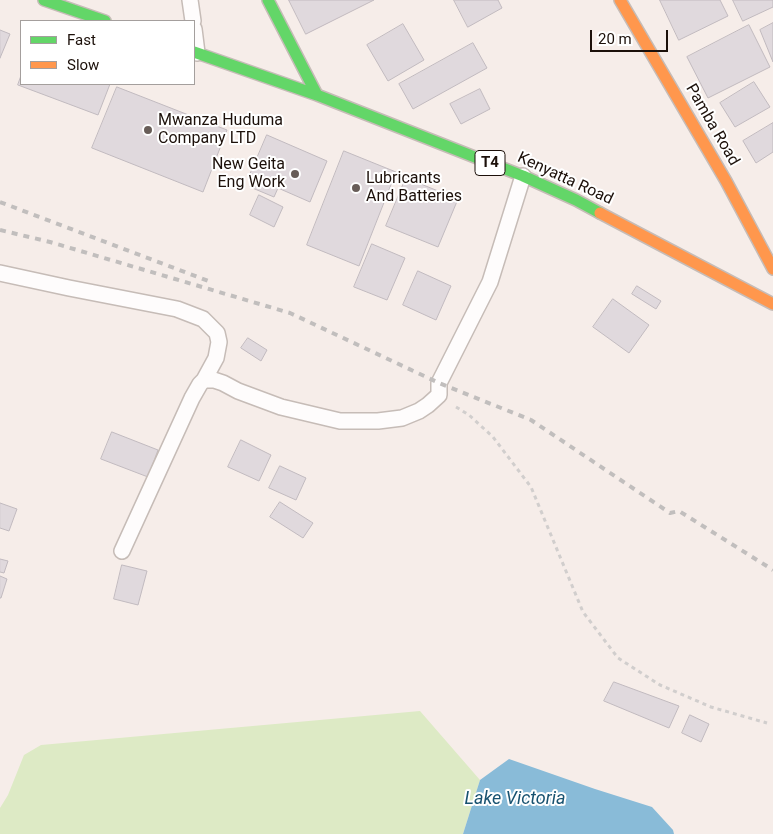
<!DOCTYPE html>
<html>
<head>
<meta charset="utf-8">
<style>
	body { margin:0 }
	#map { position:relative; width:773px; height:834px; overflow:hidden; background:#f6ede9; font-family:Roboto,sans-serif }
	canvas { display:block }
	.legend { position:absolute; left:20px; top:20px; width:175px; height:65px; box-sizing:border-box; background:#fff; border:1px solid #a49f9d; margin:0; padding:6px 9px; list-style:none; font-size:15px; color:#1c100a }
	.legend li { display:flex; align-items:center; gap:10px; height:25px }
	.legend b { width:25px; border:1px solid #a49f9d }
	.scale { position:absolute; left:590px; top:30px; width:78px; height:22px; box-sizing:border-box; border:2px solid #1c100a; border-top:0; padding-left:6px; font-size:15px; line-height:18px; white-space:nowrap; color:#1c100a; -webkit-text-stroke:4px #fff; paint-order:stroke }
</style>
</head>
<body>
<div id="map">
<canvas width="773" height="834"></canvas>
<ul class="legend">
<li><b style="height:6px;background:#63d668"></b>Fast</li>
<li><b style="height:6px;background:#ff974d"></b>Slow</li>
</ul>
<div class="scale">20 m</div>
</div>
<script>
const g = document.querySelector('canvas').getContext('2d');
g.lineJoin = 'round';
function fillPath(path, color) { g.fillStyle = color; g.fill(path, 'evenodd'); }
function stroke(path, color, width, dash) { g.strokeStyle = color; g.lineWidth = width; g.lineCap = dash ? 'butt' : 'round'; g.setLineDash(dash || []); g.stroke(path); }
function write(font, color, halo, rows, align = 'center') {
  g.font = font + ' Roboto,sans-serif'; g.lineWidth = 4; g.setLineDash([]); g.textBaseline = 'middle'; g.strokeStyle = halo; g.fillStyle = color; for (const [text, x, y, turn = 0] of rows) {
    g.save(); g.translate(x, y); g.rotate((+turn || 0) * Math.PI / 180); g.textAlign = isNaN(turn) ? turn : align; if (halo) g.strokeText(text, 0, 0); g.fillText(text, 0, 0); g.restore();
  }
}
const green = new Path2D(`
	M420 711 480 780 463 834H0V808L8 795 24 755 41 745Z`);
const water = new Path2D(`
	M509 759 595 789 652 807 673 830 674 834H463L480 780Z`);
const building = new Path2D(`
	M289 0H374L306 34Z
	M454 0H498L502 8 468 27Z
	M660 0H720L728 16 679 40Z
	M733 0H773V7L743 21Z
	M773 23V62L760 30Z
	M403 24 424 60 388 81 367 45Z
	M749 25 770 67 708 98 687 57Z
	M0 30 10 34 0 58Z
	M473 43 487 68 413 109 399 84Z
	M21 76V84H110L98 115 18 85Z
	M754 82 770 107 735 127 720 103Z
	M117 87 227 130 203 192 92 148Z
	M480 89 490 109 461 124 450 104Z
	M773 123V152L756 163 743 141Z
	M267 135 327 161 310 202 278 188 274 197 250 187 253 178 249 177Z
	M344 151 396 172 359 266 307 245Z
	M406 178 458 199 438 247 386 226Z
	M259 195 283 207 274 227 250 215Z
	M372 244 405 258 387 300 354 287Z
	M418 271 451 286 436 320 403 305Z
	M637 286 661 301 656 309 632 294Z
	M613 299 649 325 629 353 593 327Z
	M248 338 267 350 261 361 241 348Z
	M112 432 158 450 148 477 101 459Z
	M241 440 271 455 259 481 228 467Z
	M280 466 306 478 296 500 269 488Z
	M280 502 313 523 303 538 270 517Z
	M0 503 17 509 9 531 0 528Z
	M0 559 8 561 4 573 0 572Z
	M122 565 147 571 138 605 114 599Z
	M0 576 7 579 1 598H0Z
	M614 682 679 706 669 728 604 701Z
	M690 715 709 724 701 742 682 733Z`);
const path = new Path2D(`
	M456 407 469 415 493 437 531 487 583 612 618 658 660 685 711 707 767 723`);
const lane = new Path2D(`
	M190 0 193 21
	M194 29 197 53
	M0 273 69 288 177 309 203 319 217 333 219 342 216 358 204 380
	M122 551 192 398 200 384 204 380H214L223 383 238 391 281 407 340 421H378L402 418 419 411 428 405 439 395V383L490 282 523 176`);
const fast = new Path2D(`
	M44 0 105 21
	M268 0 317 95
	M194 52 317 95 523 176 576 200 600 213`);
const slow = new Path2D(`
	M620 0 726 181 773 269
	M600 213 773 304`);
const rail = new Path2D(`
	M0 202 211 282
	M0 230 50 242 290 313 439 383 531 420 670 513 679 511 773 570`);
const markers = [
	[148,130,5,"#685d58"],
	[295,174,5,"#685d58"],
	[356,188,5,"#685d58"]
];
const shields = [
	[490,163,30]
];
const shieldNames = [
	["T4",490,163]
];
const poiNames = [
	["Mwanza Huduma",158,121],
	["Company LTD",158,139],
	["New Geita",285,165,"right"],
	["Eng Work",285,183,"right"],
	["Lubricants",366,179],
	["And Batteries",366,197]
];
const streetNames = [
	["Pamba Road",712,125,60],
	["Kenyatta Road",565,179,25]
];
const waterNames = [
	["Lake Victoria",515,799]
];
fillPath(green, '#ddeac5');
fillPath(water, '#89bbd8');
fillPath(building, '#e0d9dd');
stroke(building, '#c1babf', 1);
stroke(lane, '#c6bcb7', 18);
stroke(fast, '#c6bcb7', 14);
stroke(slow, '#c6bcb7', 14);
stroke(path, '#d1cecd', 3, [4, 4]);
stroke(lane, '#fefcfc', 15);
stroke(fast, '#63d668', 11);
stroke(slow, '#ff974d', 11);
stroke(rail, '#c1bebd', 4, [6, 6]);
for (const [x, y, r, color] of markers) { const dot = new Path2D(); dot.arc(x, y, r, 0, 2 * Math.PI); g.fillStyle = color; g.fill(dot); stroke(dot, '#fff', 2); }
for (const [x, y, w] of shields) { const box = new Path2D(); box.roundRect(x - w / 2, y - 12.5, w, 25, 4); g.fillStyle = '#fff'; g.fill(box); stroke(box, '#1c100a', 1); }
write('bold 15px', '#1c100a', null, shieldNames);
write('16px', '#1c100a', '#fff', poiNames, 'left');
write('16px', '#1c100a', '#fff', streetNames);
write('italic 18px', '#185270', '#fff', waterNames);
</script>
</body>
</html>
